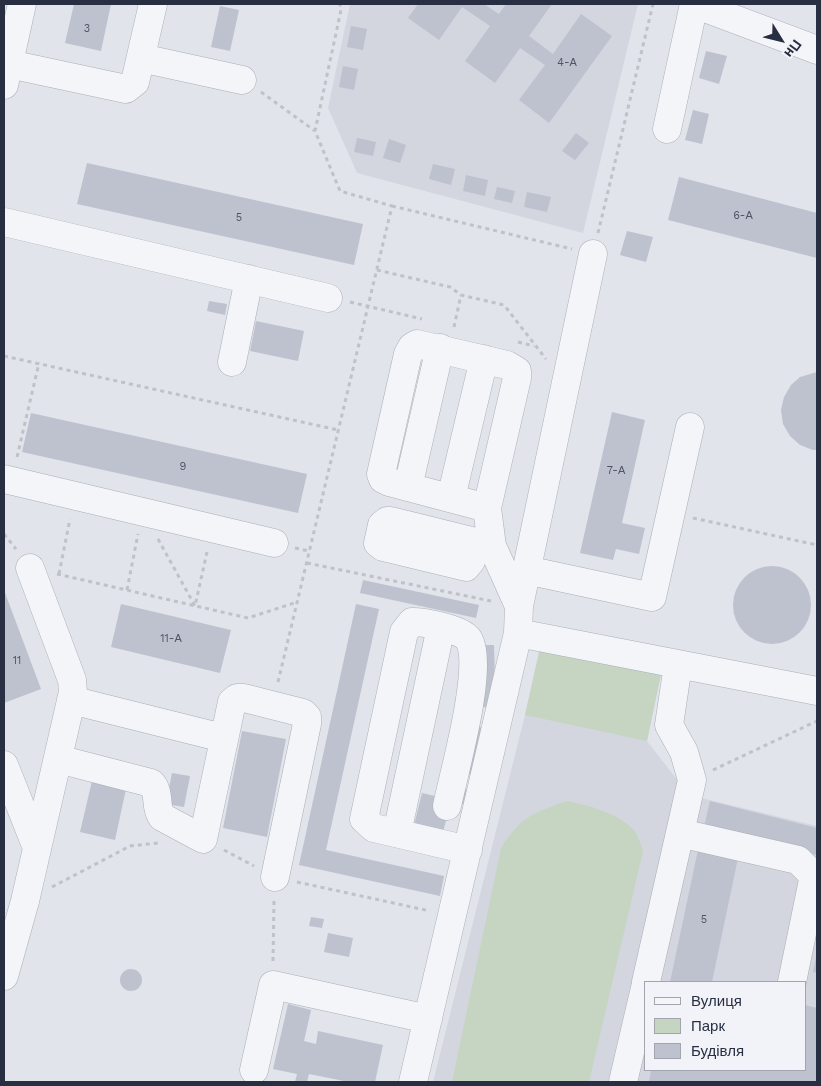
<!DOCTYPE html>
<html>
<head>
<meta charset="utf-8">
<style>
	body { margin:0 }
	#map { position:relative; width:821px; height:1086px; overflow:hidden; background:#e1e4ea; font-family:"Work Sans",sans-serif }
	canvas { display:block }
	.frame { position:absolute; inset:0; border:5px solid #282f43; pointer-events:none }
	.legend { position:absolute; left:644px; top:981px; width:162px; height:90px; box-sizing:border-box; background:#f1f3f8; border:1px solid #a1a5b0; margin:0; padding:6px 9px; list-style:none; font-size:15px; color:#282f43 }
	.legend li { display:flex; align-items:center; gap:10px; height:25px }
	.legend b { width:25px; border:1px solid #a1a5b0 }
	.north { position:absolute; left:756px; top:15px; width:50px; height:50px; -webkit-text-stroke:4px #f1f3f8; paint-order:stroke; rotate:126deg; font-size:14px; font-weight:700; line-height:20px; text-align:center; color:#282f43 }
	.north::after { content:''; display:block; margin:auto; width:18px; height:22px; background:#282f43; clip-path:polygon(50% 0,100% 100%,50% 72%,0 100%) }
</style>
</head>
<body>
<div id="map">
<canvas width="821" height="1086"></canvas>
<div class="frame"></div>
<ul class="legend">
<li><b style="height:6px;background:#f4f5f8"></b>Вулиця</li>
<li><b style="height:14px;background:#c5d5c2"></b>Парк</li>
<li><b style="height:14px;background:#bec2ce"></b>Будівля</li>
</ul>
<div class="north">Пн</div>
</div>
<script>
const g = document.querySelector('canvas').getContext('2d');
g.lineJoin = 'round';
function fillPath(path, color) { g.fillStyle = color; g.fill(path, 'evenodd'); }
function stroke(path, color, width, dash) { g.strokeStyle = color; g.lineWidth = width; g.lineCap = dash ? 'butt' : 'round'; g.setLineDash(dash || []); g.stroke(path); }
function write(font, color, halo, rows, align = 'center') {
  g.font = font + ' "Work Sans",sans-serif'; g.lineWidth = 4.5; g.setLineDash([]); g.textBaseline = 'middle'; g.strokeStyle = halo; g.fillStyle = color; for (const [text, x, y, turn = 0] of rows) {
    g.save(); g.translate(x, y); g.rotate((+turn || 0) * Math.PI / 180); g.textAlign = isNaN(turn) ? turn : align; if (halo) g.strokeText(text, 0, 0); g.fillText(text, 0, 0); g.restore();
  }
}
const built = new Path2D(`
	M350 4H638L583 233 357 173 328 108Z
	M540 648 661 674 647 741 689 795 817 826V1082H433L525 715ZM645 982H805V1070H645Z`);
const green = new Path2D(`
	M540 648 661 674 647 741 525 715Z
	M566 801C588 805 622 814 636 833 639 838 641 846 643 851L589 1082H452L501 848C521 816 532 814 566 801Z`);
const building = new Path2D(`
	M74 4H111L101 51 65 43Z
	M418 4H484L499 14 506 4H552L529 36 553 54 581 14 612 36 549 123 519 100 545 65 520 48 495 83 465 61 490 26 462 7 439 40 408 18Z
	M220 6 239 10 230 51 211 47Z
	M351 26 367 29 363 50 347 47Z
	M706 51 727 56 719 84 699 78Z
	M343 66 358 69 354 90 339 87Z
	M693 110 709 114 702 144 685 140Z
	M576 133 589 143 575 160 562 151Z
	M357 138 376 142 373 156 354 152Z
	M389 139 406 145 400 163 383 158Z
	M87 163 363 224 354 265 77 204Z
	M433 164 455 169 451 185 429 179Z
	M466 175 488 180 485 196 463 191Z
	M679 177 817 213V258L668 220Z
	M497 187 515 191 512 203 494 199Z
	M527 192 551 197 547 212 524 207Z
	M627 231 653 237 646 262 620 255Z
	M209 301 227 304 225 315 207 311Z
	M256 321 304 331 298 361 250 351Z
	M817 372V450H813L800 445 790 436 783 424 781 410 784 397 791 385 800 377Z
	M612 412 645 420 622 523 645 528 639 554 616 549 613 560 580 553Z
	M31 413 307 474 298 513 22 452Z
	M733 605a39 39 0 1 1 78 0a39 39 0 1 1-78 0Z
	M363 580 479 605 476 618 360 593Z
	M4 590 41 689 4 703Z
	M121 604 231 630 220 673 111 647Z
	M356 604 379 609 326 850 444 876 440 896 299 865Z
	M479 645H494L495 683 489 708 474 705Z
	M473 726 486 728 475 776 462 773Z
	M242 731 286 739 267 837 223 828Z
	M172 773 190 776 184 807 166 804Z
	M92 781 126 789 115 840 80 832Z
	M461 788 473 791 469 806 457 803Z
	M422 793 439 797 435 814 447 817 443 832 414 825Z
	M710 801 817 828V855L704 827Z
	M698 850 738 858 712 982H670Z
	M311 917 324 919 322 928 309 926Z
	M328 933 353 938 349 957 324 952Z
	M816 957H817V973L813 972Z
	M120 980a11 11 0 1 1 22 0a11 11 0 1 1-22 0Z
	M288 1004 311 1010 304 1041 316 1044 318 1031 383 1045 375 1082H349L309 1074 307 1082H295L297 1074 273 1069Z
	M805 1005 817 1008V1082H649L651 1070H805Z`);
const path = new Path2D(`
	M261 92 315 131
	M392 206 572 249
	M598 233 653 4
	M377 270 450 287 461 295 504 305 546 359
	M350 302 422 319
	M454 327 461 295
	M518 342 534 346
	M4 356 338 430
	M17 457 39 363
	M693 518 817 545
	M4 534 16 549
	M158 539 195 606 207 552
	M295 548 309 551
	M307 563 491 601
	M57 574 248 618 297 602
	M59 574 70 519
	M127 590 138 534
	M278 682 392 206 340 191 315 131 341 10 340 4
	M713 770 817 721
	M224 850 254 866
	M297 882 430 911
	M52 887 130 846 158 843
	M273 961 274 900`);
const minor = new Path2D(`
	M694 4 817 50
	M141 58 242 80
	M9 64 126 89 135 82 153 4
	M4 85 22 4
	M667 129 694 4
	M4 222 328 298
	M232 362 249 279
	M4 479 274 543
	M408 487 440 348
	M451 498 484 359
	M487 508 517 378V371L507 365 417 344 412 347 408 354 381 474 383 479 389 482 487 508 492 546 519 606
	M475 542 471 561 466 567 383 547 378 543 382 525 387 521H391L492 546
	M526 570 652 597 690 427
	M518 633 817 691
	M71 700 223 738
	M58 759 151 783C161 793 154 806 162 817L203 839 232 702 237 698H244L303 713 307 717V724L275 877
	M4 765 37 848
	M447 806C454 772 484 668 469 640 463 629 424 622 412 622L404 632 364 819 374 828 468 850
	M397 833 441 627
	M680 833 798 860 811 873 813 880 792 982
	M4 976 25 901 73 692 72 680 30 568
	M646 982 692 780 684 752 669 725 678 665
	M254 1070 273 985 428 1019
	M413 1082 518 633 519 606 593 254
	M623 1082 645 988`);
const numberNames = [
	["3",87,29],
	["4-А",567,63],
	["6-А",743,216],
	["5",239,218],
	["9",183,467],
	["7-А",616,471],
	["11-А",171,639],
	["11",17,661],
	["5",704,920]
];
fillPath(built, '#d3d6df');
fillPath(green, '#c5d5c2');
fillPath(building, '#bec2ce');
stroke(minor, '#aaaeb8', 29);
stroke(path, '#bfc2c9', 3, [4, 4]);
stroke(minor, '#f4f5f8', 28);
write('11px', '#4e5466', null, numberNames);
</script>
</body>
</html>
